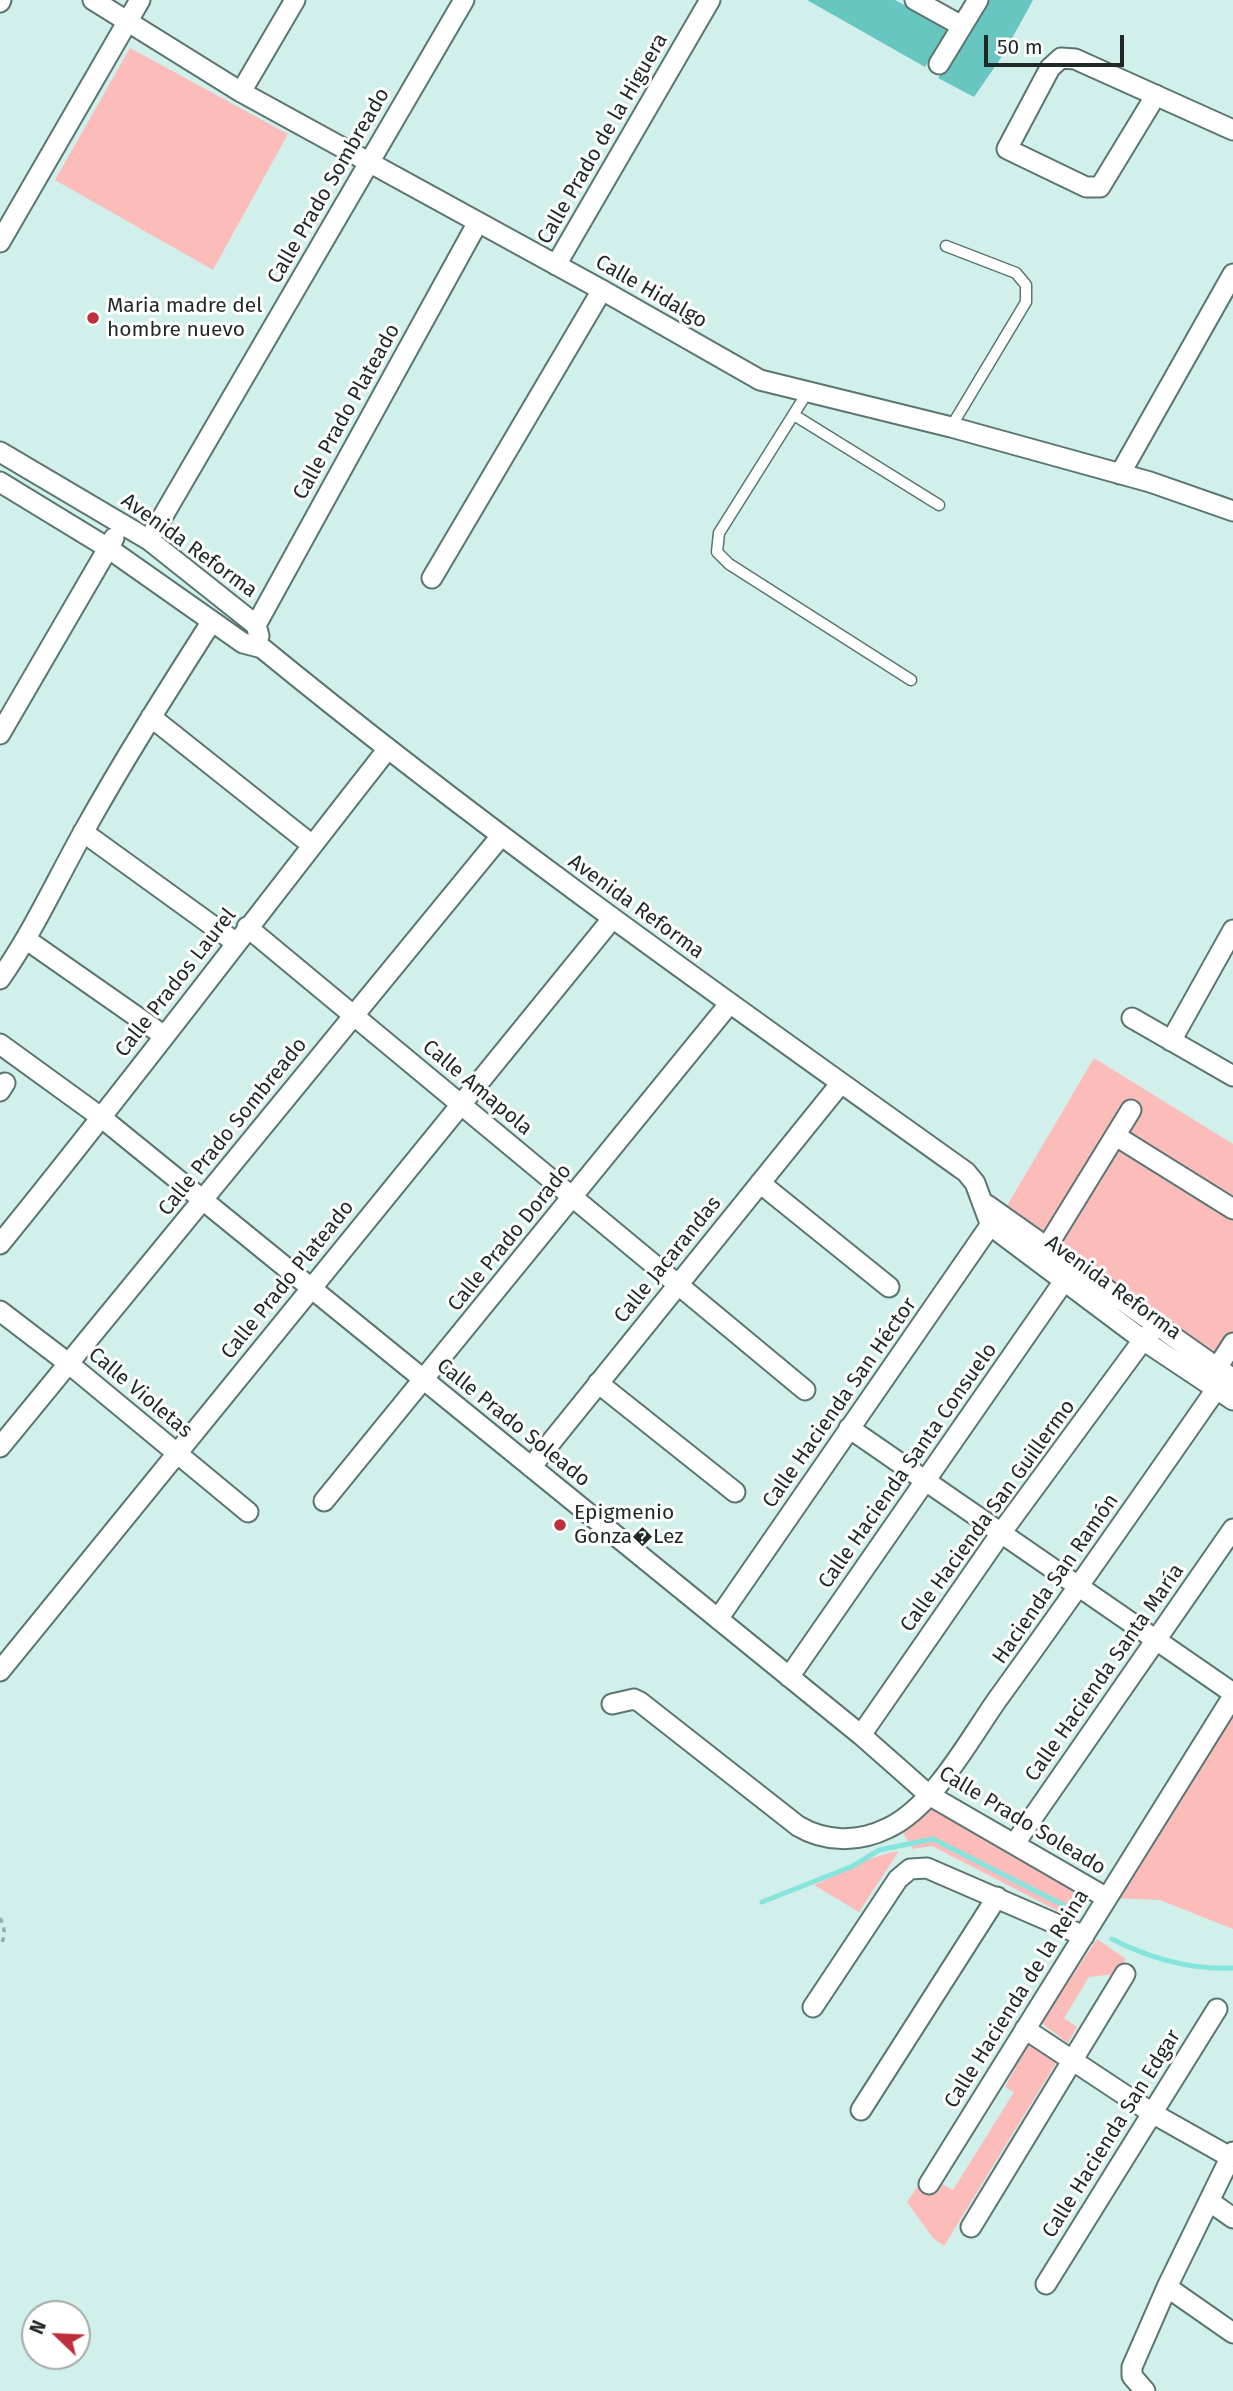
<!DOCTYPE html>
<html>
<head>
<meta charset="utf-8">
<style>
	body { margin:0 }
	#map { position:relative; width:1233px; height:2391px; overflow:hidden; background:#d1f0ec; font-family:"Fira Sans",sans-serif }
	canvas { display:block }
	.north { position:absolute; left:21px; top:2300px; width:70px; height:70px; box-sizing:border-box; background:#fff; border:2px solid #a5a9a9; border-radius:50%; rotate:293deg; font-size:19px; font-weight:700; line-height:28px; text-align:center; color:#1e2928 }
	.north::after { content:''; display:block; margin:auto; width:24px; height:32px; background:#bf2f3b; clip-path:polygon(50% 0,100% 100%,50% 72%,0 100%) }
	.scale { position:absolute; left:984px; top:35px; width:140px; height:32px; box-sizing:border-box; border:4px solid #1e2928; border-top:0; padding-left:9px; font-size:21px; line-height:24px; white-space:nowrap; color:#1e2928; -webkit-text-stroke:5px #fff; paint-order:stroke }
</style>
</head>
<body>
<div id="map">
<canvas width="1233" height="2391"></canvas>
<div class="north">N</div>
<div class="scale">50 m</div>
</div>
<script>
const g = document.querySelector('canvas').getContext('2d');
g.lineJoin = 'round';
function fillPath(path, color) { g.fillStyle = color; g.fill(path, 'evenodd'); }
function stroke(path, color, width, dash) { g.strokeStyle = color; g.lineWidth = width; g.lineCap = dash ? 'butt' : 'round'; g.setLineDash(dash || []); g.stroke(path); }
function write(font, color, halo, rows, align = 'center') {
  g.font = font + ' "Fira Sans",sans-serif'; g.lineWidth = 6; g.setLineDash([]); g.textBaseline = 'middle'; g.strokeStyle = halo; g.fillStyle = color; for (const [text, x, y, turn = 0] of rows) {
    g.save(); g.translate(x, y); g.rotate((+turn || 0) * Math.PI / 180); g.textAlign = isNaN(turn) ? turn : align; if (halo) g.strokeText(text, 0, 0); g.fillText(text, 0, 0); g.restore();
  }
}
const green = new Path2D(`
	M130 48 288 134 213 270 55 180Z
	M1094 1058 1233 1144V1384L998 1221Z
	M1233 1696V1929L1160 1900 1107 1898Z
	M931 1809 1075 1889C1080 1901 1080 1906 1070 1915L1060 1912 932 1846 913 1849 903 1833Z
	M899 1851 859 1912 814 1885C842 1874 869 1855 899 1851Z
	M1097 1939 1126 1959 1116 1974 1089 1977 1064 2018 1077 2027 1068 2043 1041 2023Z
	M1028 2044 1056 2063 944 2246 933 2238 907 2202 919 2184 933 2194 940 2183 953 2190 1014 2092 1005 2087Z`);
const stream = new Path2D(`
	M762 1902 853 1866 879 1850 933 1839 1073 1910
	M1112 1939C1149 1958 1190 1970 1233 1968`);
const building = new Path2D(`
	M807 0H895L948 28 925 67Z
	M987 0H1033L1003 55 974 97 938 78 969 37Z`);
const path = new Path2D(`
	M0 1918C5 1928 6 1936 0 1946`);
const service = new Path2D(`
	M946 246 1016 273 1026 285V302L951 427
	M807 393 719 533 717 552 729 564 911 680
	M794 415 939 505`);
const minor = new Path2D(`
	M93 0 241 92 602 290 760 380 951 427 1150 482 1233 511
	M915 0 962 26
	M0 2 1 0
	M939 64 978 0
	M241 92 295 0
	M1156 95 1100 187H1086L1007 149 1050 68 1061 58 1075 59 1233 130
	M0 242 140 0
	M556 265 710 0
	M0 452 149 540 256 625 259 636
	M1120 474 1233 274
	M0 482 108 548 243 643 262 648C489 834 728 1002 966 1172L975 1183 991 1226 1143 1340 1233 1400
	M149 540 464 0
	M432 578 602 290
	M256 625 478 222
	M151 717 312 845
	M0 734 114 538
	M83 832 235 942
	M247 927 805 1390
	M27 940 163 1035
	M0 979C33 932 56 881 84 831 124 759 168 690 212 621
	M1132 1018 1233 1076
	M1171 1041 1233 930
	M0 1044 102 1118 861 1735 929 1795 1107 1898
	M0 1091 5 1083
	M1116 1136 1233 1209
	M760 1183 889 1287
	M987 1205 1233 1379
	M0 1244C132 1082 258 914 387 750
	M1040 1258 1131 1110
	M0 1311 68 1363 248 1512
	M1217 1368 1233 1343
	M598 1383 735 1492
	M849 1428 1233 1693
	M0 1447 501 836
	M531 1467 841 1083
	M324 1501 730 1003
	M718 1619 996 1217
	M0 1671 612 919
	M789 1677 1064 1281
	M612 1704 634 1699 640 1702 798 1826C825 1842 858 1843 888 1828 933 1807 969 1740 997 1700 1072 1597 1144 1493 1217 1388
	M861 1735 1001 1533 1143 1340 1157 1326
	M1015 1843 1233 1529
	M813 2007 898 1879 910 1869 927 1868 1084 1936
	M1025 2029 1152 2113 1230 2157
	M861 2110 997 1897
	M929 2184 1233 1696
	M1209 2201 1233 2218
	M971 2227 1125 1974
	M1046 2284 1217 2009
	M1167 2287 1233 2333
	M1145 2391 1132 2376V2367L1167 2287 1233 2152`);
const markers = [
	[93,318,7,"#bf2f3b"],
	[560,1525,7,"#bf2f3b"]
];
const streetNames = [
	["Calle Prado de la Higuera",603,139,-60],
	["Calle Prado Sombreado",329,186,-60],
	["Calle Hidalgo",651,292,30],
	["Calle Prado Plateado",347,412,-61],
	["Avenida Reforma",189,546,36],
	["Avenida Reforma",636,907,36],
	["Calle Prados Laurel",176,983,-52],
	["Calle Amapola",477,1088,40],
	["Calle Prado Sombreado",233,1127,-51],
	["Calle Prado Dorado",510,1238,-51],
	["Calle Jacarandas",668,1260,-51],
	["Calle Prado Plateado",288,1280,-51],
	["Avenida Reforma",1113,1288,36],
	["Calle Violetas",140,1393,40],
	["Calle Hacienda San Héctor",840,1403,-55],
	["Calle Prado Soleado",513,1423,39],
	["Calle Hacienda Santa Consuelo",908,1466,-55],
	["Calle Hacienda San Guillermo",988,1516,-54],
	["Hacienda San Ramón",1056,1579,-55],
	["Calle Hacienda Santa María",1105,1673,-55],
	["Calle Prado Soleado",1022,1821,31],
	["Calle Hacienda de la Reina",1017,1999,-58],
	["Calle Hacienda San Edgar",1112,2134,-58]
];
const poiNames = [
	["Maria madre del",107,306],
	["hombre nuevo",107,330],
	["Epigmenio",574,1513],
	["Gonza�Lez",574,1537]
];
fillPath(green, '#fcbcb9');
stroke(stream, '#85e4dc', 5);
fillPath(building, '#67c6bf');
stroke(service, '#5a7572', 13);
stroke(minor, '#5a7572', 23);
stroke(path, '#96aeab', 3.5, [5, 5]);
stroke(service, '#fff', 10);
stroke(minor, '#fff', 19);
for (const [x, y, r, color] of markers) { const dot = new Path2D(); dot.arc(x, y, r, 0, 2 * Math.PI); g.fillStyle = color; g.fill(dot); stroke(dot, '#fff', 2.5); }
write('21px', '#1e2928', '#fff', streetNames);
write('21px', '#1e2928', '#fff', poiNames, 'left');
</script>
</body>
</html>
